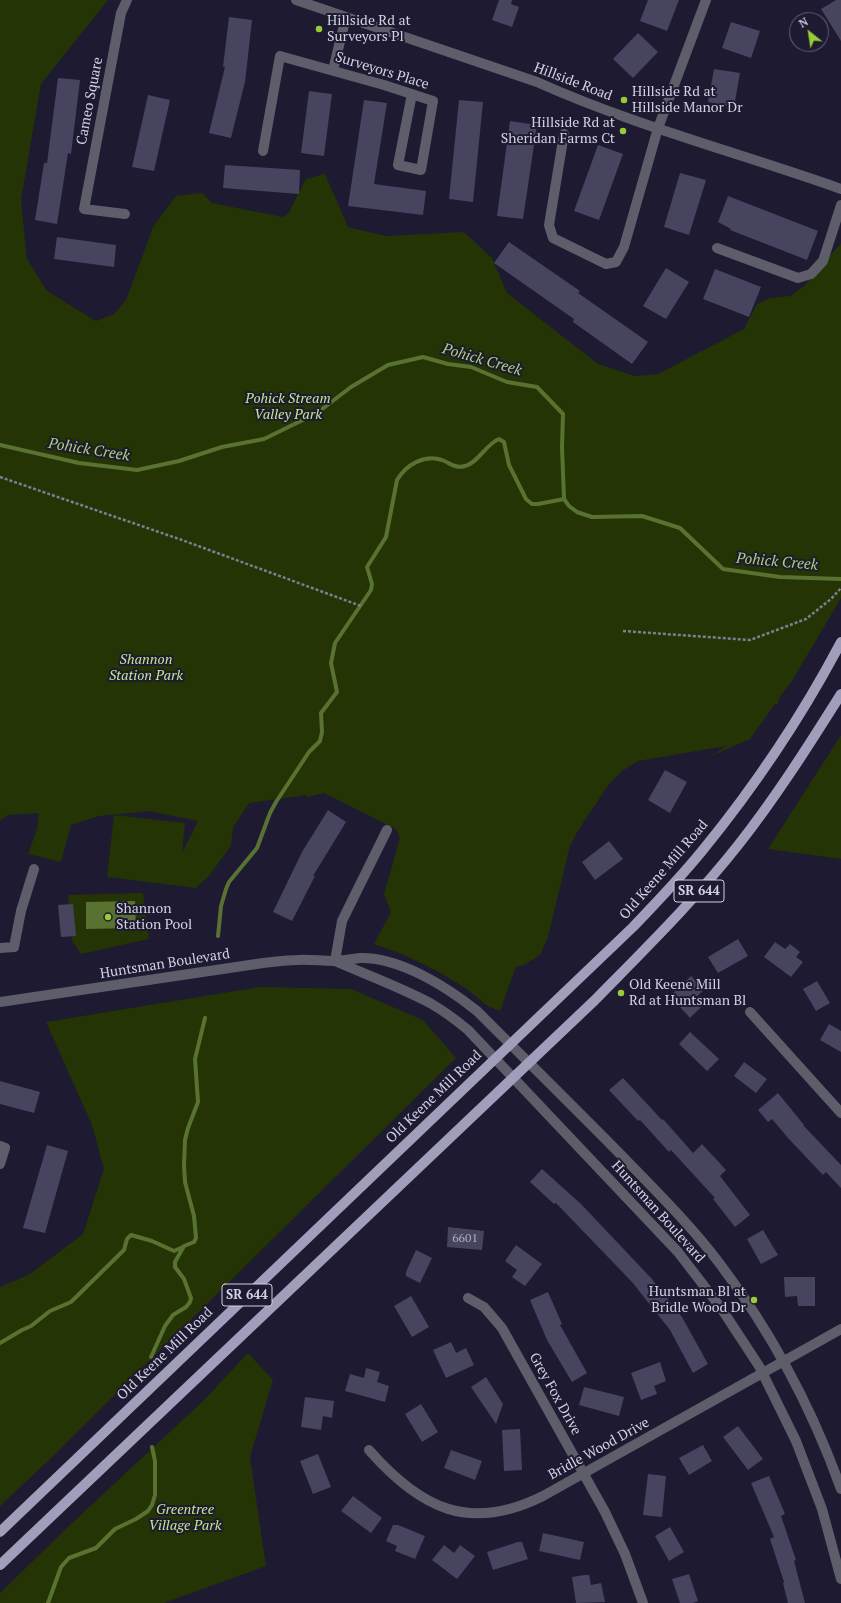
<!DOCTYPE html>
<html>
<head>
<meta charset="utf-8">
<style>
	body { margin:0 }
	#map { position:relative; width:841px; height:1603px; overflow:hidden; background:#1d1a32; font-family:"PT Serif",serif }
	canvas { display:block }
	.north { position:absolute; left:789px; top:12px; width:40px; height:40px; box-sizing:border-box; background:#1d1a32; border:1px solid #656378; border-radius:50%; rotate:330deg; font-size:11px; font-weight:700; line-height:16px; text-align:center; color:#d1d1e1 }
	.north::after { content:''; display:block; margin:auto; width:14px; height:18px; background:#99cb35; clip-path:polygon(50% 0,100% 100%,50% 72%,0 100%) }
</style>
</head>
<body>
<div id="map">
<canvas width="841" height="1603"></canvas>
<div class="north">N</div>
</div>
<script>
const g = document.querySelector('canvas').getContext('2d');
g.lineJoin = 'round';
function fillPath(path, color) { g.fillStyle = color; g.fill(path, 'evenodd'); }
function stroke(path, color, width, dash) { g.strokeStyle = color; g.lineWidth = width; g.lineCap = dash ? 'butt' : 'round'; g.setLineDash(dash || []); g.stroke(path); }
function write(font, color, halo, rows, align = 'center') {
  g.font = font + ' "PT Serif",serif'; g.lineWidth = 4; g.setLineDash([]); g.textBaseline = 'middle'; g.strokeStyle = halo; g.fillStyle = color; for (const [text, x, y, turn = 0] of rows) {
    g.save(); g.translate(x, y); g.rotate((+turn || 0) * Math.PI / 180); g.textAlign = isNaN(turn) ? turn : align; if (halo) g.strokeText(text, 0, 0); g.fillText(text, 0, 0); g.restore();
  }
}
const green = new Path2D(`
	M0 0H108L41 84 21 200 27 259 47 291 96 321 114 314 126 300 153 227 176 196 202 193 212 203 283 217 288 214 306 179 325 174 348 227 386 236 464 232 492 258 507 293 598 364 635 376 658 374 744 329 757 304 769 298 790 296 804 286 841 243V598L792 681 779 698 778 705 775 704 750 739 711 756 726 746 638 761 622 771 609 784 579 829 570 846 548 937 540 955 524 965 516 967 500 1011C485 1007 475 994 462 986 434 968 405 954 374 944L391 912 384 894 400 838 396 829 324 793 307 797V795L249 803 233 828 231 846 209 876 196 888 107 877 114 815 185 823 182 853 198 821 149 811 99 816 71 825 61 862 28 854 37 829 39 813 9 815 0 820Z
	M841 735V859L768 849Z
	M143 893 149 939 81 954 72 941 68 895Z
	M260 987 351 989 423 1020 456 1058 48 1461 0 1506V1287L30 1274 83 1234 104 1169 92 1125 46 1022Z
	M248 1353 273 1380 250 1457 266 1566 164 1603H0V1593L70 1525 204 1400Z`);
const water = new Path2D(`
	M135 901 136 928 86 929V902Z`);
const stream = new Path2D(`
	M0 445 79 463 137 470 179 461 222 447 264 439 317 413 351 387 388 365 423 357 448 364 471 367 507 382 537 387 563 414 562 447 564 499 569 506 577 512 592 517 642 516 680 528 723 569 780 577 841 579
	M218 936 221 906 226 889 229 882 257 848 270 813 276 802 309 752 320 741 322 732 321 713 337 692 331 663 335 643 371 590 372 584 367 567 386 537 397 480C406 465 424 454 442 460 450 463 455 469 465 466 478 463 486 444 499 439L504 442 509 465 526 499 532 504H538L564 499
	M0 1343 22 1330 31 1326 50 1311 71 1302 124 1250 127 1239 131 1235 152 1241 174 1251 183 1247
	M151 1357 165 1326 173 1315 186 1307 190 1302 191 1298 184 1279 175 1267V1262L184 1246 194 1242 196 1238 194 1216 185 1182 184 1166 185 1140 188 1128 198 1102 195 1059 205 1018
	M48 1603 61 1567 69 1558 96 1548 115 1529 136 1519 148 1511 152 1505 155 1495V1461L152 1447`);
const building = new Path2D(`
	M499 0H512L511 4 519 7 512 27 492 20Z
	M648 0H679L667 31 640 21Z
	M836 0H841V41L821 9Z
	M229 17 252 20 245 82 231 138 209 133 225 67H223Z
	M731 22 760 31 751 58 722 48Z
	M638 33 658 52 633 78 613 59Z
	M714 69 740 73 734 107 708 102Z
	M58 78 80 80 71 154 68 153 57 224 35 220 44 163H47Z
	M309 91 332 94 324 156 301 153Z
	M148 95 170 100 154 171 132 167Z
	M364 100 387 103 374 184 426 191 423 215 348 206Z
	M459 100 483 102 473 202 449 199Z
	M510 121 537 125 523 219 497 216Z
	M598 145 623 154 599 220 574 211Z
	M225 165 300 170 299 194 223 188Z
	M680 173 706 180 689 235 664 227Z
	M728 196 818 231 807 260 730 230 731 229 718 222Z
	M57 237 116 245 114 267 54 259Z
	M509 242 580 291 578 293 648 342 632 364 573 322 574 319 494 263Z
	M666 268 689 282 666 319 643 306Z
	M715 269 761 287 749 317 703 299Z
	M665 770 687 782 670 813 648 800Z
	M328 810 346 822 313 876H315L292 921 273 912 302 852Z
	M609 841 623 859 595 880 582 862Z
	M73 904 76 936 61 937 58 905Z
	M738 939 748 956 718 973 708 957Z
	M775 942 785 949 790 944 800 952 796 957 803 962 791 977 764 957Z
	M691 976 704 990 695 998 702 1006 690 1018 670 996Z
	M817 981 830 1003 816 1011 803 989Z
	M829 1024 841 1031V1052L820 1040Z
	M690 1032 719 1059 707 1071 679 1044Z
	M744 1062 767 1079 756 1093 734 1076Z
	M623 1078 662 1120 663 1119 693 1153 702 1144 726 1170 720 1176 750 1215 735 1227 713 1199 715 1198 671 1150 669 1152 640 1120 638 1121 609 1090Z
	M0 1081 40 1092 34 1113 0 1104Z
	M778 1093 804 1125H803L841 1165V1188L826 1172 823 1175 788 1138 772 1119 768 1122 758 1110Z
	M47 1145 68 1151 45 1233 23 1228Z
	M542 1169 581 1204 651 1278 682 1317 708 1364 693 1373 670 1330 632 1282 556 1203 554 1204 530 1182Z
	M448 1227 484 1231 482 1250 447 1247Z
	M763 1230 778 1255 761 1264 747 1239Z
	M516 1245 542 1264 525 1286 512 1277 517 1270 505 1261Z
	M416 1250 432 1258 420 1283 406 1276V1272Z
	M784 1277H815V1306H798L797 1296 785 1297Z
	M548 1292 562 1324 560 1325 587 1373 572 1382 547 1340 530 1300Z
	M411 1296 429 1327 412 1337 394 1306Z
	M451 1342 456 1353 466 1348 474 1365 446 1378 433 1350Z
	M660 1362 666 1381 654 1386 657 1394 641 1400 631 1373Z
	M366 1368 380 1372 377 1382 389 1386 385 1402 345 1391 350 1374 364 1378Z
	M486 1377 503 1404 496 1424 471 1387Z
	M584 1387 624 1397 619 1416 579 1405Z
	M305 1397 334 1401 332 1418 323 1416 321 1430 301 1427Z
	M421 1404 438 1432 422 1442 405 1414Z
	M738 1426 763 1459 748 1470 723 1437Z
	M520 1429 522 1470 504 1471 502 1430Z
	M703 1445 712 1461 689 1475 679 1458Z
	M451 1450 482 1461 475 1480 444 1468Z
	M318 1454 331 1487 313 1494 300 1461Z
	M648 1474 666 1476 662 1517 643 1515Z
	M769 1476 785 1514 781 1516 796 1560 794 1561 805 1603H788L783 1583 784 1582 770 1539 774 1537 751 1483Z
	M353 1496 382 1518 371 1533 341 1511Z
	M393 1525H398L425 1536 415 1559 395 1551 397 1546 386 1541Z
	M670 1527 684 1552 669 1561 655 1536Z
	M543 1533 584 1542 580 1560 539 1551Z
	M518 1542H522L528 1559 493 1570 487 1552Z
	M444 1545 454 1553 460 1545 475 1556 457 1579 432 1560Z
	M689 1574 698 1601 693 1603H680L672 1579Z
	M585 1575H589L591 1585 601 1583 605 1602 576 1603 572 1577Z`);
const path = new Path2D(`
	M0 477 182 540 361 606
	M623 631 750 640 806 619 831 599 841 588`);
const minor = new Path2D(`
	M296 0 537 82C635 126 740 153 841 189
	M333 70 346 17
	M564 134 549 225 553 238 606 264 616 262 624 247 658 128 706 0
	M263 151 280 56 384 85 433 101 421 170 398 165 412 94
	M125 214 84 209 121 13 127 0
	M717 248 798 278 811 274 823 261 841 205
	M0 948 14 947 21 911 34 869
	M335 961C367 975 400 987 430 1003 444 1011 456 1020 468 1030L678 1252 721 1308 759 1366 796 1441 822 1509 841 1579
	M335 961 342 921 387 830
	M0 1002 263 963C274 962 286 960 297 960 309 959 321 961 333 961 342 961 351 959 360 958 400 957 447 987 477 1011 527 1061 577 1110 626 1160 659 1194 692 1227 720 1264 772 1333 812 1408 841 1489
	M750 1012 841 1113
	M0 1146 5 1148 0 1164
	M468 1298 484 1307 502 1328 605 1512 625 1554 643 1603
	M369 1450C420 1508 469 1533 543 1496L841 1329`);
const major = new Path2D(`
	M0 1532 633 927C657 902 680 878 702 851 755 786 802 716 841 642
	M0 1565 595 1000C644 950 695 900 739 844 776 797 809 745 841 694`);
const markers = [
	[319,29,4,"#99cb35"],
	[624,100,4,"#99cb35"],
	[623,131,4,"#99cb35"],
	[108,917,4,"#99cb35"],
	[621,993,4,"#99cb35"],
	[754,1300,4,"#99cb35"]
];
const numberNames = [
	["6601",465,1239]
];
const shields = [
	[699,891,50],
	[247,1295,50]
];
const shieldNames = [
	["SR 644",699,891],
	["SR 644",247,1295]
];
const poiNames = [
	["Hillside Rd at",327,21],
	["Surveyors Pl",327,37],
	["Hillside Rd at",632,92],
	["Hillside Manor Dr",632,108],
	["Hillside Rd at",615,123,"right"],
	["Sheridan Farms Ct",615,139,"right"],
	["Shannon",116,909],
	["Station Pool",116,925],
	["Old Keene Mill",629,985],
	["Rd at Huntsman Bl",629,1001],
	["Huntsman Bl at",746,1292,"right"],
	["Bridle Wood Dr",746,1308,"right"]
];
const streetNames = [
	["Surveyors Place",382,71,17],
	["Hillside Road",573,82,21],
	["Cameo Square",90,101,-79],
	["Old Keene Mill Road",664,870,-49],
	["Huntsman Boulevard",165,964,-9],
	["Old Keene Mill Road",434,1097,-44],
	["Huntsman Boulevard",658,1212,48],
	["Old Keene Mill Road",165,1354,-44],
	["Grey Fox Drive",555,1394,61],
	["Bridle Wood Drive",599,1449,-29]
];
const parkNames = [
	["Pohick Stream",288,399],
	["Valley Park",288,415],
	["Shannon",146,660],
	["Station Park",146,676],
	["Greentree",185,1510],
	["Village Park",185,1526]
];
const waterNames = [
	["Pohick Creek",482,360,16],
	["Pohick Creek",89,450,9],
	["Pohick Creek",777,562,5]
];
fillPath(green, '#243404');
fillPath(water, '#597231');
stroke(stream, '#597231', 4);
fillPath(building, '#474460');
stroke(path, '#7e7d91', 2.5, [3, 2]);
stroke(minor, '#5e5e6b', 10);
stroke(major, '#a09eba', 10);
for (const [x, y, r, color] of markers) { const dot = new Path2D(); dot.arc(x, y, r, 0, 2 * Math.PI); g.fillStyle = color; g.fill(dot); stroke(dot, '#1d1a32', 1.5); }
write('12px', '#aeaec1', null, numberNames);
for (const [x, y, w] of shields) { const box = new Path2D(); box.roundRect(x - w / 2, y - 11, w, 22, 3); g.fillStyle = '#1d1a32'; g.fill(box); stroke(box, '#d1d1e1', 1); }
write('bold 13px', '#d1d1e1', null, shieldNames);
write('14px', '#d1d1e1', '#1d1a32', poiNames, 'left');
write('14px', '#d1d1e1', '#1d1a32', streetNames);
write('italic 14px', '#c4e98c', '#1d1a32', parkNames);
write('italic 15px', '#add176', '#1d1a32', waterNames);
</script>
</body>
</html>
